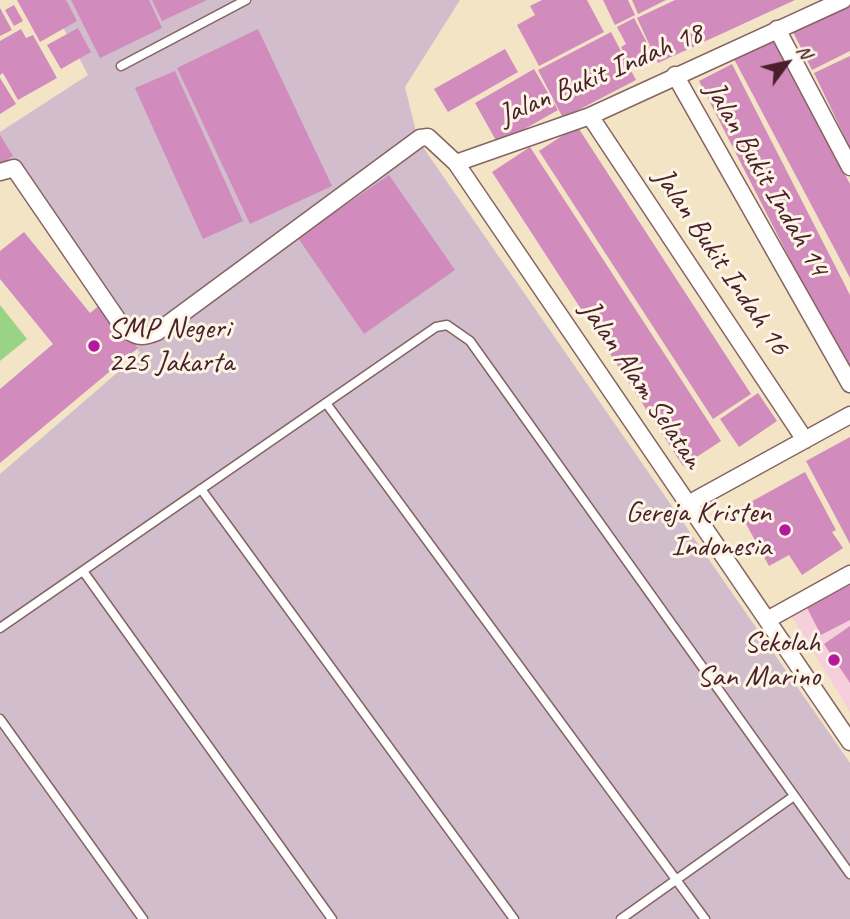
<!DOCTYPE html>
<html>
<head>
<meta charset="utf-8">
<style>
	body { margin:0 }
	#map { position:relative; width:850px; height:919px; overflow:hidden; background:#f3e4c6; font-family:Caveat,sans-serif }
	canvas { display:block }
	.north { position:absolute; left:752px; top:28px; width:70px; height:70px; -webkit-text-stroke:5px #fcf5e5; paint-order:stroke; rotate:57deg; font-size:19px; font-weight:700; line-height:28px; text-align:center; color:#4a1f2b }
	.north::after { content:''; display:block; margin:auto; width:24px; height:32px; background:#4a1f2b; clip-path:polygon(50% 0,100% 100%,50% 72%,0 100%) }
</style>
</head>
<body>
<div id="map">
<canvas width="850" height="919"></canvas>
<div class="north">N</div>
</div>
<script>
const g = document.querySelector('canvas').getContext('2d');
g.lineJoin = 'round';
function fillPath(path, color) { g.fillStyle = color; g.fill(path, 'evenodd'); }
function stroke(path, color, width, dash) { g.strokeStyle = color; g.lineWidth = width; g.lineCap = dash ? 'butt' : 'round'; g.setLineDash(dash || []); g.stroke(path); }
function write(font, color, halo, rows, align = 'center') {
  g.font = font + ' Caveat,sans-serif'; g.lineWidth = 6; g.setLineDash([]); g.textBaseline = 'middle'; g.strokeStyle = halo; g.fillStyle = color; for (const [text, x, y, turn = 0] of rows) {
    g.save(); g.translate(x, y); g.rotate((+turn || 0) * Math.PI / 180); g.textAlign = isNaN(turn) ? turn : align; if (halo) g.strokeText(text, 0, 0); g.fillText(text, 0, 0); g.restore();
  }
}
const built = new Path2D(`
	M850 575V712L787 609Z`);
const industrial = new Path2D(`
	M49 0H460L405 87 418 140 850 763V919H0V474L140 353 0 156V132L88 75Z`);
const green = new Path2D(`
	M0 305 27 339 0 361Z`);
const building = new Path2D(`
	M17 0H66L77 21 40 42Z
	M71 0H149L162 28 100 58Z
	M152 0H207L162 21Z
	M542 0H587L604 32 539 66 517 25 535 15 530 6Z
	M603 0H628L635 15 615 25Z
	M632 0H666L638 14Z
	M675 0H795L658 63 637 18Z
	M850 4V51L812 70 793 32Z
	M14 5 23 21 14 26 5 10Z
	M0 8 12 30 0 36Z
	M634 18 654 56 631 67 621 47 626 44 617 27Z
	M78 28 91 52 61 69 47 45Z
	M21 29 26 38 33 35 57 78 18 100 3 73 0 75V41Z
	M258 29 332 186 250 224 177 68Z
	M611 32 636 80 563 118 538 70Z
	M773 39 850 184V278L734 59Z
	M505 49 518 72 448 112 434 89Z
	M850 56V148L814 73Z
	M732 64 850 295V377L699 81Z
	M534 69 558 110 498 144 475 103Z
	M175 71 243 221 203 239 135 88Z
	M0 78 16 104 0 114Z
	M577 126 751 394 713 419 539 151Z
	M0 135 13 156 0 164Z
	M530 147 721 441 683 466 492 172Z
	M389 175 455 270 364 334 298 238Z
	M24 232 90 313 101 304 138 348 0 463V389L53 344 0 279V251Z
	M758 393 777 421 739 447 720 419Z
	M850 437V544L806 461Z
	M805 472 836 530 832 532 843 548 802 575 789 555 769 566 738 509Z
	M850 583V620L821 635 806 606Z
	M850 626V683L824 644Z`);
const lane = new Path2D(`
	M121 66 246 0
	M326 403 705 919
	M201 489 514 919
	M83 571 332 919
	M0 628 436 327 447 325 470 341 850 874
	M0 719 143 919
	M621 919 794 796`);
const street = new Path2D(`
	M777 29 850 167
	M675 75 850 384
	M590 116 805 440
	M456 163 590 116 843 0
	M0 172 14 168 122 326C135 337 141 339 157 332L420 138 428 137 456 163 850 742
	M688 504 850 415
	M767 620 850 574`);
const markers = [
	[94,346,7,"#b5179e"],
	[785,530,7,"#b5179e"],
	[834,660,7,"#b5179e"]
];
const streetNames = [
	["Jalan Bukit Indah 18",601,75,-23],
	["Jalan Bukit Indah 14",766,179,60],
	["Jalan Bukit Indah 16",721,262,56],
	["Jalan Alam Selatan",641,385,56]
];
const poiNames = [
	["SMP Negeri",108,329,"left"],
	["225 Jakarta",108,363,"left"],
	["Gereja Kristen",771,513],
	["Indonesia",771,547],
	["Sekolah",820,643],
	["San Marino",820,677]
];
fillPath(built, '#f5cfdc');
fillPath(industrial, '#d1bdcc');
fillPath(green, '#9bd385');
fillPath(building, '#d28bbd');
stroke(lane, '#856461', 11);
stroke(street, '#856461', 19);
stroke(lane, '#fff', 8);
stroke(street, '#fff', 16);
for (const [x, y, r, color] of markers) { const dot = new Path2D(); dot.arc(x, y, r, 0, 2 * Math.PI); g.fillStyle = color; g.fill(dot); stroke(dot, '#fcf5e5', 2.5); }
write('30px', '#4a1f2b', '#fcf5e5', streetNames);
write('30px', '#4a1f2b', '#fcf5e5', poiNames, 'right');
</script>
</body>
</html>
